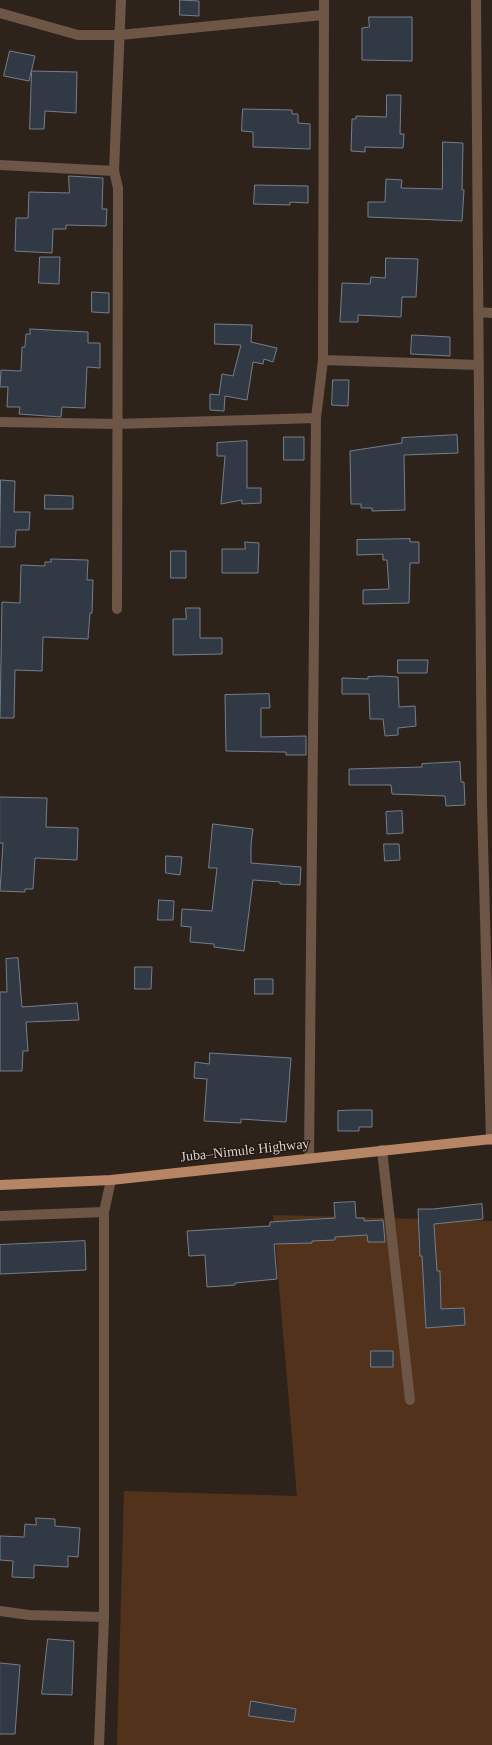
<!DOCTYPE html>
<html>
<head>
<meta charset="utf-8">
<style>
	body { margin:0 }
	canvas { display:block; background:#2e231b }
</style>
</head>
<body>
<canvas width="492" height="1745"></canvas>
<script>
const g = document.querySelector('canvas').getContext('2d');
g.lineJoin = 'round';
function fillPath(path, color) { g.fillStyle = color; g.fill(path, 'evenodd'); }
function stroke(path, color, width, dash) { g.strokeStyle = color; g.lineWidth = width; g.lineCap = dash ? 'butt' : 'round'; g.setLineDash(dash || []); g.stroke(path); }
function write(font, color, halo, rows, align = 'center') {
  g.font = font + ' "Times New Roman",serif'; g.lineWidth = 3; g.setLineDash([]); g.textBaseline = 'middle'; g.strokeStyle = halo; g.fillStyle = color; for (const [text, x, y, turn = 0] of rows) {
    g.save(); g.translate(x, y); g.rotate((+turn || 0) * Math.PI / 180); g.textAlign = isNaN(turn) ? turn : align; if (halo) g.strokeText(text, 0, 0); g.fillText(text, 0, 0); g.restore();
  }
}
const green = new Path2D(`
	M273 1215 492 1221V1745H117L124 1491 297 1496Z`);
const building = new Path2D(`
	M180 0 199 1V16L180 15Z
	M369 17H412V61L362 60V28L369 27Z
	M10 51 35 56 29 81 4 76Z
	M32 71 77 72 76 113 45 111 44 129H30Z
	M387 95H401L400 134H404L403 148 365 147V152L351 151 352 119H356V116L386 117Z
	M243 109 292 110V114H298V123L310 124V149L253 147V132L242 131Z
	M443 142 463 143 462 190H464L462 221 368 217V202H385L386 179 402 180 401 188 442 189Z
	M69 176 103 178 102 209H107L106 226 66 225V229H53L52 253 15 251 16 218H28L29 192 69 193Z
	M255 185 308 186V203L290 202V205L254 204Z
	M40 257H60L59 284 39 283Z
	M386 258 418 259 416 297H402L401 317 358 315V322H340L342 283 370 284 371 277 385 278Z
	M92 292 109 293V313L92 312Z
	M215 324 252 325 251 342 277 348 273 362 264 359 263 364 253 362 247 400 225 396 224 411 210 410V394L219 395 222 374 233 376 241 345 215 344Z
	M30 329 88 332V343H100V368L87 367 85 408 62 407 61 417 19 414 20 407H7L8 387H0L1 370 21 371 22 347H25L26 334H30Z
	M412 335 450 337V356L411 354Z
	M333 380H349L348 406 332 405Z
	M457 435 458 453 404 455 405 510 372 511V508H361V504H351L350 451 402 443V438Z
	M284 437H304V460H284Z
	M247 441V488H261V503L242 504V500L221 504 225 456H217V443Z
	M1 480 15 481 14 512H30L29 530H16L15 547H0Z
	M45 495 73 496V509H45Z
	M410 539V542H419V563H410L409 603 363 604V590L389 589 387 560H383V554L357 555V540Z
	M245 542 259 543 258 573H222V549H245Z
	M171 551H186V578H171Z
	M51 559 88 560 87 580H93L92 613H90L88 639 43 637 42 671 15 670 14 718H0L2 602 20 603 21 565 45 566V562H51Z
	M186 608H200V638H222V654L173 655V619H186Z
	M398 660H428L427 673H398Z
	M381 676 398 677 399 707 415 706 416 726 398 728V735L385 736 383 719H370L369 694H342V678L368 679V677Z
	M269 694 270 708H261V737L306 736V755H286V752H282L226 751 225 695Z
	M460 762 461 782H464L465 805 446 806 445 796 392 794 391 785H349V769L422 767V764Z
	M0 797 47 798 46 827 78 828 77 860 35 858 33 889H25V892L0 891 3 843H0Z
	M402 811 403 833 387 834 386 812Z
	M213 824 253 829 251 844V863L301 867 300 885 280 884V882L253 880 244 951 214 947V944L190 942 191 927 181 926 182 909 212 911 217 868H209Z
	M384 844H399L400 860 385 861Z
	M166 856 182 857 180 875 166 873Z
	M159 900 174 901 173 920H158Z
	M18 958 22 1007 77 1003 79 1020 26 1022 28 1051H23L22 1071H0V992H7L6 959Z
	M135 967H152L151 989H135Z
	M255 979H273V994H255Z
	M210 1053 291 1058 286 1122 241 1119V1123L204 1121 207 1079 194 1078 195 1062 209 1064Z
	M355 1110H372V1127H359V1131H338V1111Z
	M355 1202 356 1218H364V1221L383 1220 385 1242H368L367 1235 335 1237V1240L312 1241V1243L274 1244 277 1279 235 1283V1285L207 1287 205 1255 189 1256 187 1231 270 1226V1222L335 1218 334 1203Z
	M482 1204 483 1219 434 1224 437 1271H440L441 1309 464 1308 465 1325 426 1328 422 1256H420L418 1209H433Z
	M85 1241 86 1270 0 1274V1245Z
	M371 1351H393V1367H371Z
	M36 1518 55 1519V1526L80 1528 78 1557 68 1556V1567L34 1565V1578L12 1577 13 1561 0 1560V1536L24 1537 25 1524 36 1525Z
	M48 1639 74 1641 72 1695 42 1694Z
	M0 1663 20 1665 15 1734H0Z
	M251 1701 296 1709 294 1722 249 1716Z`);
const street = new Path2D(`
	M476 0 482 806 491 1140
	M0 13 78 35H120L323 15
	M0 165 114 171
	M478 312 492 313
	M323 360 479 365
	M0 422 117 424 316 418
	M117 609 118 188 114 171 121 0
	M382 1150 410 1400
	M309 1158 316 418 323 360 324 0
	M0 1216 104 1212
	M0 1611 29 1615 104 1617
	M99 1745 104 1617V1212L111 1180`);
const primary = new Path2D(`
	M0 1185 111 1180 492 1139`);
const streetNames = [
	["Juba–Nimule Highway",245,1151,-6]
];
fillPath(green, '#53321c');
fillPath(building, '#313944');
stroke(building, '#747e8b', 1);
stroke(street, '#6e5647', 10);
stroke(primary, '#b58565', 10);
write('14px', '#dad2cd', '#241912', streetNames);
</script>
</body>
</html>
